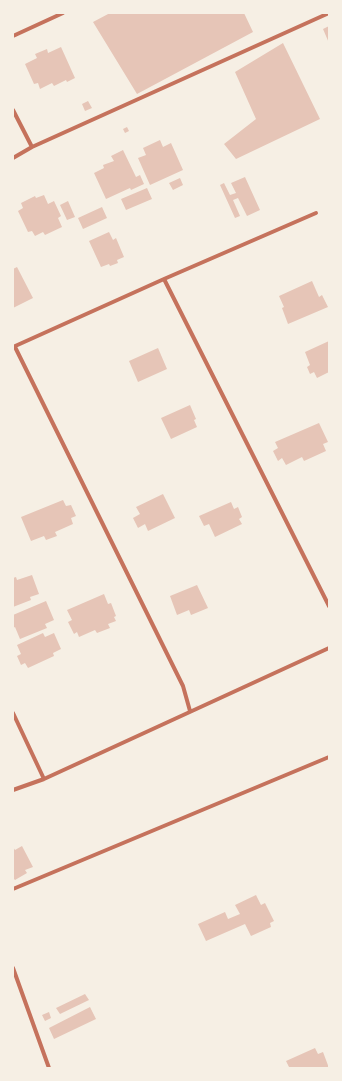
<!DOCTYPE html>
<html>
<head>
<meta charset="utf-8">
<style>
	body { margin:0 }
	#map { position:relative; width:342px; height:1081px; overflow:hidden; background:#f6efe4; font-family:Inter,sans-serif }
	canvas { display:block }
	.frame { position:absolute; inset:0; border:14px solid #f6efe4; pointer-events:none }
</style>
</head>
<body>
<div id="map">
<canvas width="342" height="1081"></canvas>
<div class="frame"></div>
</div>
<script>
const g = document.querySelector('canvas').getContext('2d');
g.lineJoin = 'round';
function fillPath(path, color) { g.fillStyle = color; g.fill(path, 'evenodd'); }
function stroke(path, color, width, dash) { g.strokeStyle = color; g.lineWidth = width; g.lineCap = dash ? 'butt' : 'round'; g.setLineDash(dash || []); g.stroke(path); }
const building = new Path2D(`
	M110 13H244L253 32 137 94 93 22Z
	M329 26V43L323 29Z
	M283 43 320 119 236 159 224 144 256 119 235 72Z
	M61 47 75 78 67 82 66 80 54 86 52 83 40 89 38 83 34 84 25 64 37 58 35 54 47 49 48 53Z
	M88 101 92 108 85 111 82 104Z
	M127 127 129 131 125 133 123 129Z
	M160 140 163 147 171 143 183 170 150 185 138 158 146 155 143 148Z
	M123 150 136 177 140 175 144 184 131 190 130 188 106 199 94 173 104 168 103 165 114 161 111 156Z
	M245 177 260 210 247 216 238 198 233 200 240 216 235 218 220 185 224 183 230 195 236 193 231 183Z
	M180 178 183 185 173 190 169 183Z
	M147 188 152 199 126 210 121 199Z
	M44 195 48 204 54 201 61 216 58 218 62 227 45 235 43 232 35 236 32 231 28 232 18 211 23 208 21 203 35 196 36 198Z
	M68 201 75 217 67 220 60 205Z
	M102 207 107 218 83 229 78 218Z
	M109 232 113 240 116 238 124 257 117 260 118 263 110 266 109 264 101 267 89 241Z
	M17 267 33 298 13 308V269Z
	M312 281 319 297 322 295 328 307 288 324 282 308 284 307 279 296Z
	M329 341V372L317 378 314 372 310 374 307 367 310 365 305 352Z
	M158 348 167 369 138 382 129 361Z
	M190 405 196 419 194 420 197 427 171 439 161 418Z
	M319 423 328 442 323 444 326 451 304 461 302 457 286 465 282 458 278 461 273 451 278 448 275 442Z
	M163 494 175 518 148 531 145 524 138 528 133 518 140 514 136 507Z
	M63 500 66 506 71 505 76 516 71 518 73 524 55 532 57 536 46 540 44 536 31 541 21 517Z
	M231 502 234 509 238 507 242 517 239 519 242 524 215 537 209 524 204 526 199 516Z
	M32 575 39 594 30 597 31 600 13 607V578L16 577 17 580Z
	M197 585 208 608 191 615 189 610 177 615 170 596Z
	M104 594 108 604 111 603 116 616 114 617 116 621 108 624 110 628 97 633 95 630 79 637 77 632 74 634 68 622 72 620 67 610Z
	M46 601 54 620 45 624 47 628 20 639 15 627 13 628V615Z
	M43 633 45 637 54 633 61 649 53 653 54 656 28 668 25 663 21 665 17 656 21 654 17 645Z
	M22 846 33 867 25 870 27 873 15 880 14 879H13V847L15 850Z
	M256 895 261 905 265 903 274 921 270 923 271 927 251 936 245 924 206 941 198 924 225 912 228 919 240 914 235 905Z
	M85 994 89 1000 60 1014 56 1008Z
	M90 1007 96 1019 54 1039 49 1028Z
	M49 1012 51 1018 45 1021 42 1015Z
	M315 1048 318 1054 323 1052 329 1068H286L289 1067 286 1061Z`);
const minor = new Path2D(`
	M13 36 63 13
	M13 110 32 147
	M13 158 32 147 329 13
	M164 279 329 606
	M13 347 164 279 316 213
	M15 347 183 686 190 711
	M13 713 44 779
	M13 790 44 779 329 648
	M13 889 329 757
	M13 968 49 1068`);
fillPath(building, '#e6c5b7');
stroke(minor, '#c5725c', 4);
</script>
</body>
</html>
